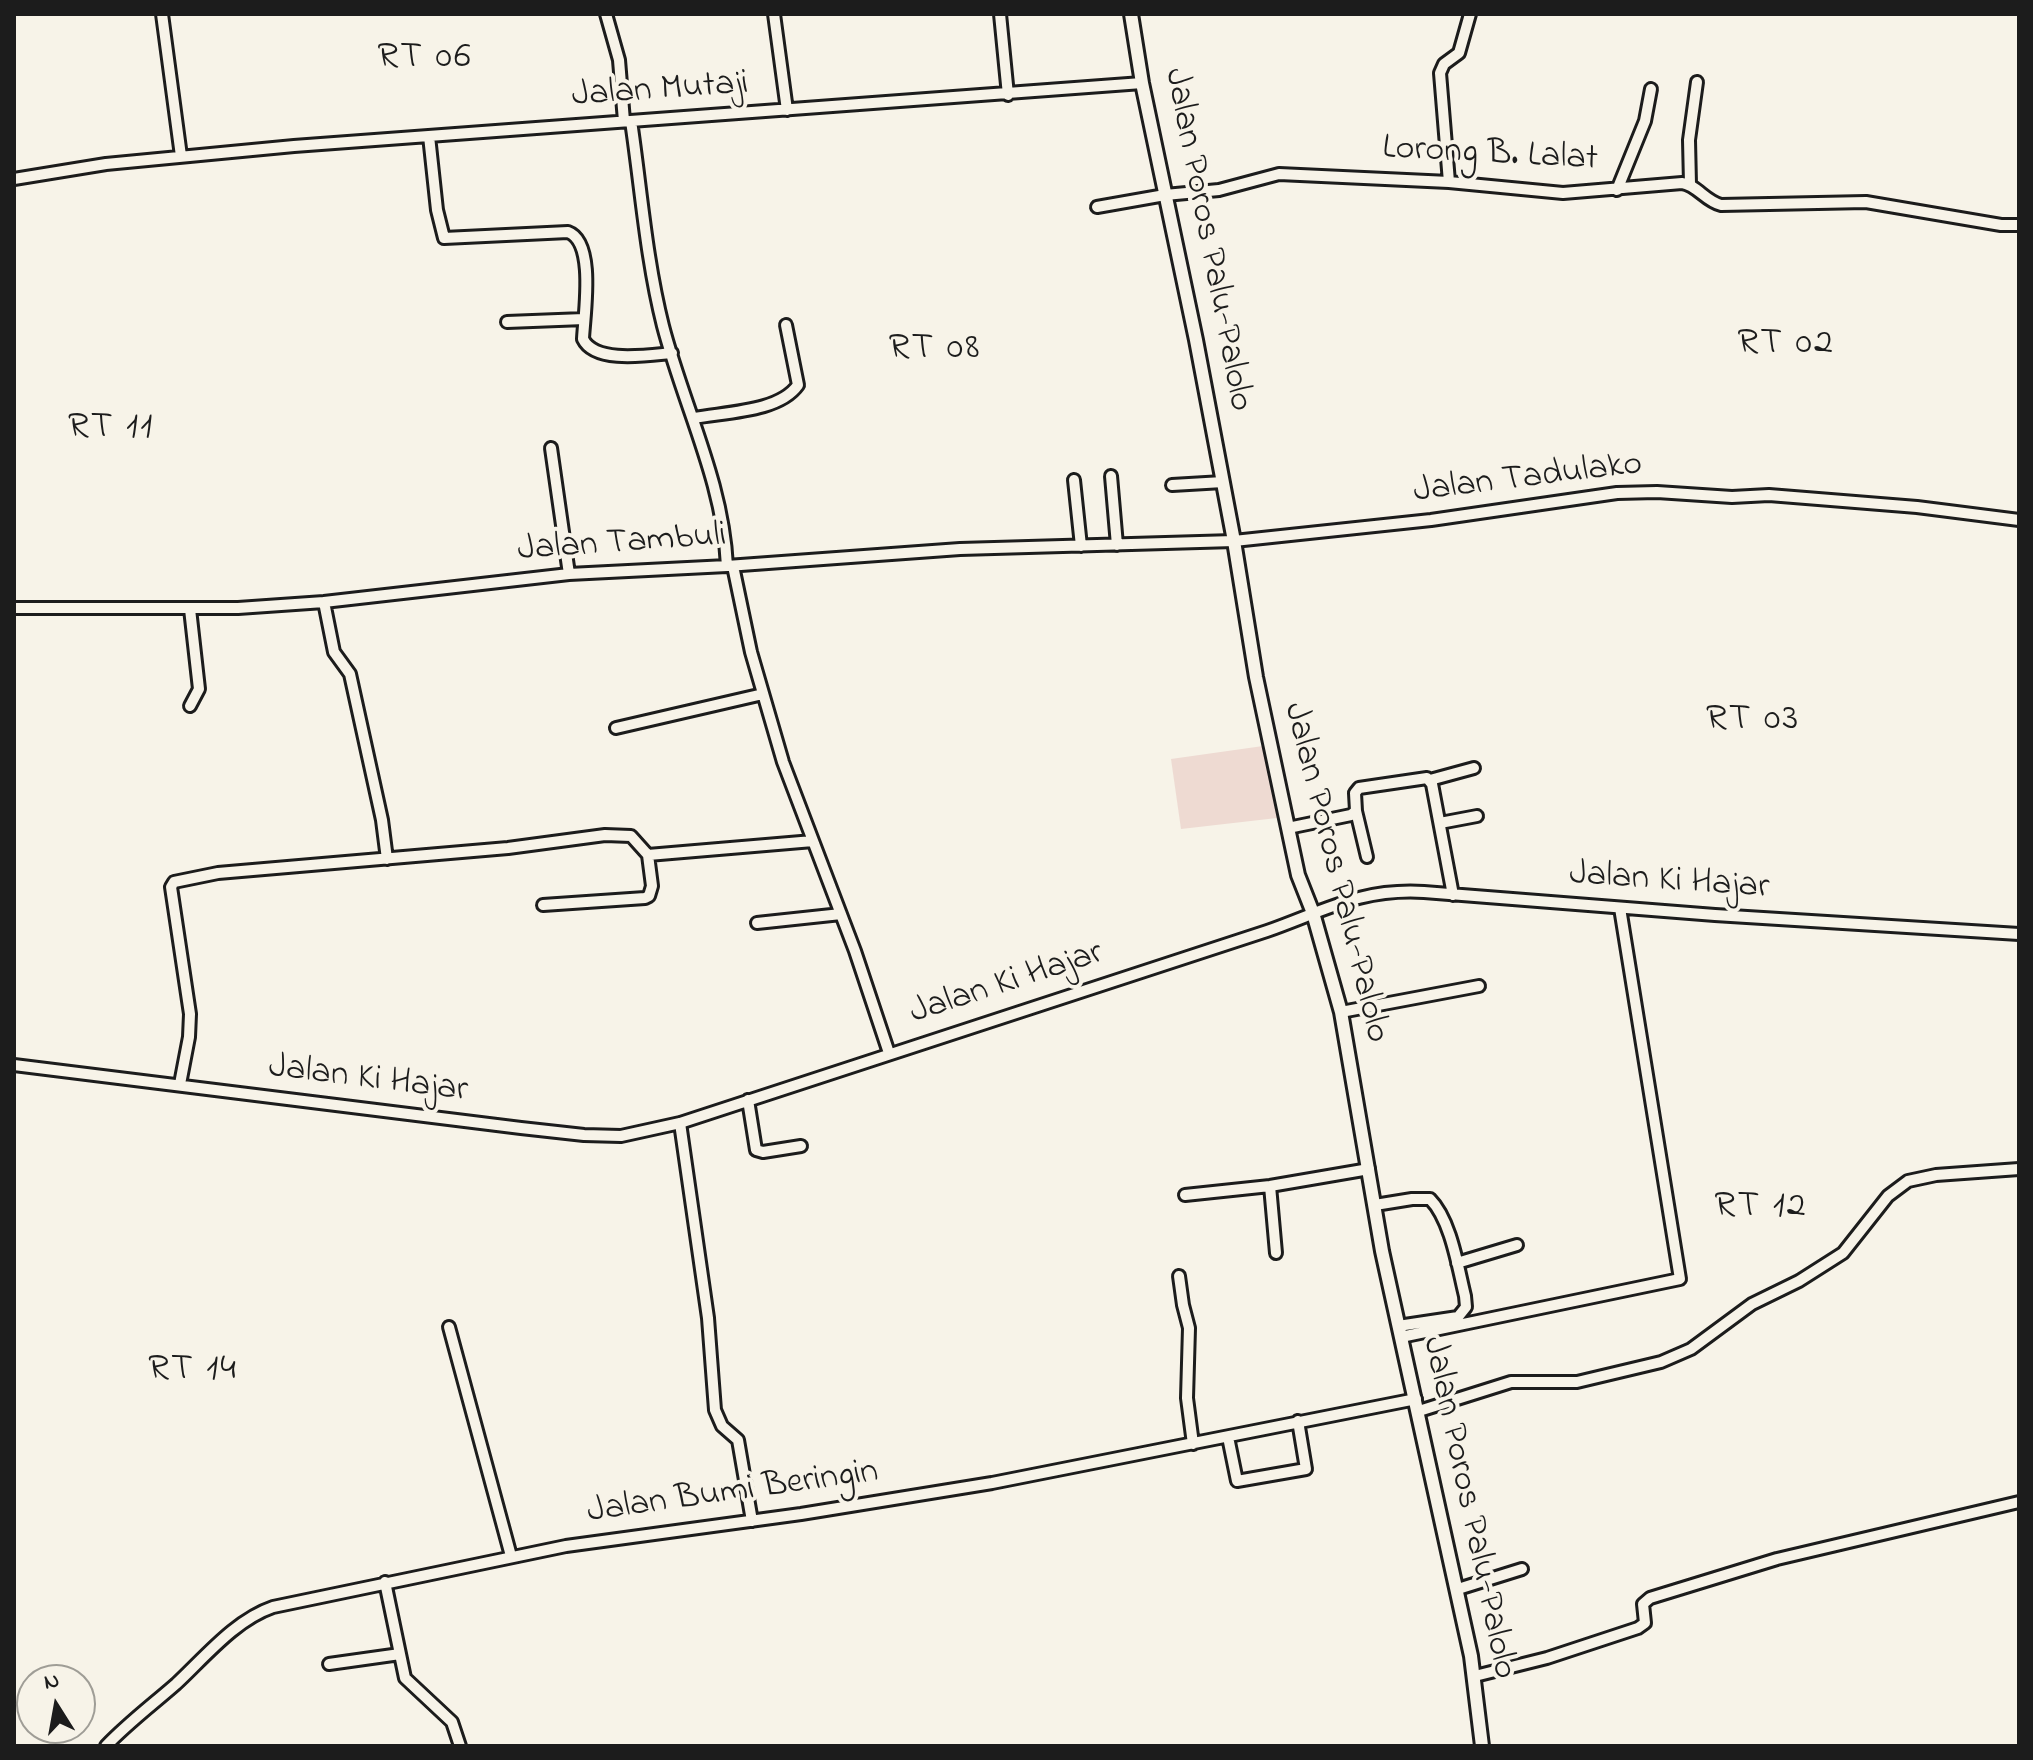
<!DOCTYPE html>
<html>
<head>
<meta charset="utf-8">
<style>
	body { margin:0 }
	#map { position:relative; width:2033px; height:1760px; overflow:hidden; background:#f7f3e8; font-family:"Indie Flower",sans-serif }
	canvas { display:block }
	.frame { position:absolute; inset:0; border:16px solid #1c1c1c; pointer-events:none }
	.north { position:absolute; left:16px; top:1664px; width:80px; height:80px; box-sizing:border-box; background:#f7f3e8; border:2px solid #9f9d96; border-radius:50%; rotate:349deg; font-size:22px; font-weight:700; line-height:32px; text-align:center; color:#1c1c1c }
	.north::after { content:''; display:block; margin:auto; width:28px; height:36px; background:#1c1c1c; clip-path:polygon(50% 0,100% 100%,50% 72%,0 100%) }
</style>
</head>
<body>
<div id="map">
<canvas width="2033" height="1760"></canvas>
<div class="frame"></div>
<div class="north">N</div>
</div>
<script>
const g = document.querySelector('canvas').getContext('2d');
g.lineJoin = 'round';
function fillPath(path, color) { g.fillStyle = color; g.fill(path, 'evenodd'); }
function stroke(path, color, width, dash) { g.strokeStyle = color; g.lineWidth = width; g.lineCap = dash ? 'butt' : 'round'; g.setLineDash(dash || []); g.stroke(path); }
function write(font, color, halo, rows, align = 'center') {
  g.font = font + ' "Indie Flower",sans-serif'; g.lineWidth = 8; g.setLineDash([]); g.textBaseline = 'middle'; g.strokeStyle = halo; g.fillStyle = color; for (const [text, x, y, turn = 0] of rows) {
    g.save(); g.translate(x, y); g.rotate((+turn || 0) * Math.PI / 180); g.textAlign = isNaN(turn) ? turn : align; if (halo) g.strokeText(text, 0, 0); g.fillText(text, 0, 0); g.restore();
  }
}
const built = new Path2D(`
	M1263 746 1277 818 1181 829 1171 759Z`);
const minor = new Path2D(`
	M162 14 181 156
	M606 14 619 60 624 121
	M774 14 787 110
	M1000 14 1008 95
	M631 121C641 188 646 259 663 326 684 407 723 481 727 566
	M429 136 437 210 444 238 568 232C596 242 584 315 583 339 595 364 649 355 672 353
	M14 179 106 164 294 146 1142 83
	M1449 182 1440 73 1444 64 1459 53 1470 14
	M1690 184 1689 140 1697 82
	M1617 190 1645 121 1651 89
	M1097 207 1165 195 1219 190 1279 174 1449 182 1563 193 1682 183C1697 185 1705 201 1721 205L1866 202 2001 225H2019
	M507 322 584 319
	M694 418C726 412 779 412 798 385L786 325
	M551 448 569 574
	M1111 476 1117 545
	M1074 480 1081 546
	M1172 485 1223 482
	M733 566 751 652 783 762 855 951 889 1053
	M324 602 334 652 350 674 382 820 387 859
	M14 608H238L324 602 569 574 727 566 960 549 1234 541 1431 520 1617 493 1657 492 1732 497 1769 495 1917 507 2019 520
	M190 706 199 689 190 609
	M616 728 763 694
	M1430 780 1474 768
	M1356 811 1367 857
	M1440 823 1477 816
	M1288 828 1351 815 1356 811 1355 793 1359 788 1427 778 1432 784 1453 895
	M543 905 645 898 649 896 652 886 648 855
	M757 923 841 914
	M1341 1012 1479 986
	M14 1065 521 1128 584 1135 621 1136 680 1123 1267 931C1324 911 1361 888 1424 892L1715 915 2019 934
	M180 1084 189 1037 190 1014 171 887 174 882 218 873 508 848 605 835 631 836 648 855 813 841
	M748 1100 756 1150 763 1152 801 1146
	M680 1123 708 1318 715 1410 722 1426 738 1440 752 1521
	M1270 1186 1276 1253
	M1185 1195 1270 1186 1369 1169
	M1375 1205 1412 1199H1430C1451 1220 1458 1268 1465 1296L1466 1307 1458 1317 1398 1326
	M1457 1263 1517 1245
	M1179 1276 1183 1305 1189 1328 1187 1398 1193 1444
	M449 1327 511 1556
	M1401 1337 1680 1279 1620 908
	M1419 1411 1511 1382H1577L1661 1362 1691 1349 1752 1304 1799 1281 1843 1253 1888 1196 1908 1181 1936 1175 2019 1169
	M1228 1437 1237 1481 1306 1469 1298 1421
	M385 1582 405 1678 452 1722 460 1746
	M1458 1589 1522 1569
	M329 1664 400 1654
	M1475 1676 1547 1658 1638 1628 1645 1623 1643 1604 1650 1598 1777 1559 2019 1502
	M106 1746C128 1723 152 1705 176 1684 205 1657 235 1620 273 1607L566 1546 801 1514 992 1483 1416 1399`);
const major = new Path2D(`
	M1131 14 1142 83 1196 340 1234 541 1256 677 1298 875 1313 913 1341 1012 1382 1251 1471 1656 1482 1746`);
const streetNames = [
	["Jalan Mutaji",660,92,-4],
	["Lorong B. Lalat",1490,156,3],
	["Jalan Poros Palu-Palolo",1206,240,79],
	["Jalan Tadulako",1528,480,-7],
	["Jalan Tambuli",622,545,-4],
	["Jalan Poros Palu-Palolo",1334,873,76],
	["Jalan Ki Hajar",1669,883,4],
	["Jalan Ki Hajar",1007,985,-18],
	["Jalan Ki Hajar",368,1081,7],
	["Jalan Bumi Beringin",733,1494,-8],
	["Jalan Poros Palu-Palolo",1467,1508,78]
];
const neighbourhoodNames = [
	["RT 06",425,60],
	["RT 02",1786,346],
	["RT 08",935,351],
	["RT 11",111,430],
	["RT 03",1753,722],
	["RT 12",1761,1209],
	["RT 14",193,1372]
];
fillPath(built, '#eedad2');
stroke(minor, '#1c1c1c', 16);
stroke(major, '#1c1c1c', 18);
stroke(minor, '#f7f3e8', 10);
stroke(major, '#f7f3e8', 12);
write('36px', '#1c1c1c', '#f7f3e8', streetNames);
g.letterSpacing = '2px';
write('38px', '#1c1c1c', '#f7f3e8', neighbourhoodNames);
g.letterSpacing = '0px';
</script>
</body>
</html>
